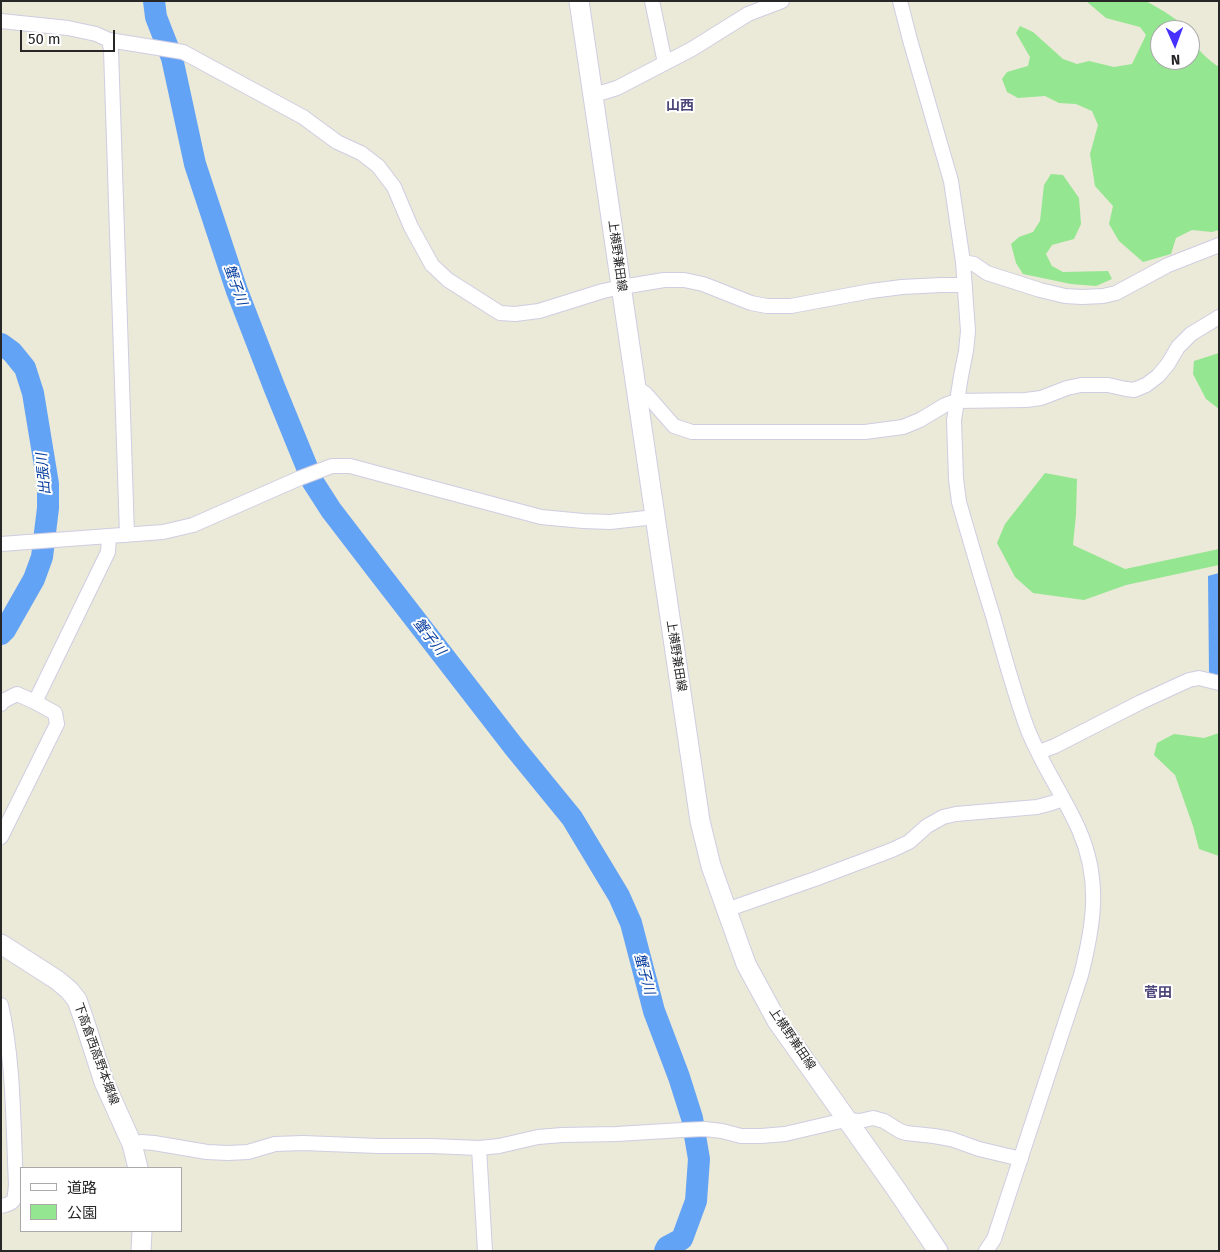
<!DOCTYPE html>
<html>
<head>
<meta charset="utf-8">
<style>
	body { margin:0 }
	#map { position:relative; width:1220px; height:1252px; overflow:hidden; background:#ebe9d8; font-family:"Fira Sans","Noto Sans JP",sans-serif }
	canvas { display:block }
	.frame { position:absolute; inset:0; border:2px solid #272727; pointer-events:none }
	.legend { position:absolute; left:20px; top:1167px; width:162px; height:65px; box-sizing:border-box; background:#fff; border:1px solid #a9a9a9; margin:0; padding:6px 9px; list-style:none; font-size:15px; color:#272727 }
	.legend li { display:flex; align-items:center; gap:10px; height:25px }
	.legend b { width:25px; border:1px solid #a9a9a9 }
	.north { position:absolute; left:1150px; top:20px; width:50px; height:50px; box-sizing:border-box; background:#fff; border:1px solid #a9a9a9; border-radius:50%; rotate:178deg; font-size:14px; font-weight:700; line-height:20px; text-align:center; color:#272727 }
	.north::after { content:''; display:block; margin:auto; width:18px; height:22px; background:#4731ff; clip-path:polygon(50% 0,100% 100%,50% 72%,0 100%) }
	.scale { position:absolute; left:20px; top:30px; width:95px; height:22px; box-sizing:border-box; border:2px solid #272727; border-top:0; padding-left:6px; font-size:15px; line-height:18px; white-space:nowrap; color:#272727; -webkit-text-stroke:4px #fff; paint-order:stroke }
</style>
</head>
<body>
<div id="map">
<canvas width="1220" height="1252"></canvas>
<div class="frame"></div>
<ul class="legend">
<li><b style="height:6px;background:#fff"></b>道路</li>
<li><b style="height:14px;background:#94e690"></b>公園</li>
</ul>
<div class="north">N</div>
<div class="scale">50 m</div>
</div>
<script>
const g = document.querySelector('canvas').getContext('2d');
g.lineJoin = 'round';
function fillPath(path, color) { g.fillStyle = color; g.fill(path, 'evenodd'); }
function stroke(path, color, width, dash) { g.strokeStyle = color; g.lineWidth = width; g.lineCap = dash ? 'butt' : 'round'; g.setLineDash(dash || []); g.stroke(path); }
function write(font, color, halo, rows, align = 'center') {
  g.font = font + ' "Fira Sans","Noto Sans JP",sans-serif'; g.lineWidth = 4; g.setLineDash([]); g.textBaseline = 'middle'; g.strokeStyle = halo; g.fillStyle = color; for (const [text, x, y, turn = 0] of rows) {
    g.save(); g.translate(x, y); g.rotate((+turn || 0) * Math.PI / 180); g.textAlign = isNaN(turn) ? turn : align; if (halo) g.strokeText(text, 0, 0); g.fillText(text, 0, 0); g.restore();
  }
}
const green = new Path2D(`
	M1086 1H1146L1165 12 1184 25 1187 30H1160V60H1190V36C1197 50 1207 59 1219 67V230L1212 232 1192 230 1176 238 1171 254 1143 262 1119 241 1109 224 1113 206 1095 186 1090 154 1098 125 1092 111 1076 104 1059 103 1045 96 1018 98 1007 92 1002 79 1007 72 1028 66 1030 57 1016 33 1020 26 1033 32 1063 59 1077 64 1089 61 1114 67 1132 64 1146 35 1140 27 1106 18Z
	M1051 174 1063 175 1079 198 1081 224 1074 239 1052 245 1046 254 1052 266 1063 272 1108 271 1112 279 1096 286 1071 284 1023 274 1016 263 1011 244 1019 237 1033 232 1040 221 1044 185Z
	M1219 353V409L1206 399 1193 374 1194 361Z
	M1045 473 1077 479 1076 515 1073 545 1125 569 1219 549V565L1126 585 1084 600 1033 593 1015 577 997 543 1005 524Z
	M1219 733V856L1199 849 1193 826 1175 775 1154 755 1157 743 1174 734 1204 738Z`);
const water = new Path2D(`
	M1219 573V675L1209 673 1208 576Z`);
const river = new Path2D(`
	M154 1 156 17 172 58 195 164 237 291 275 389 313 482 331 510 377 570 514 747 572 818 619 896 631 923 654 1011 679 1077 692 1118 699 1159 696 1201 682 1239 667 1247 665 1251
	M1 344 12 352 25 368 33 393 48 484V508L42 557 34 579 5 630 1 634`);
const minor = new Path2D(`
	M652 1 665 63
	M900 1 910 40 951 181 963 262 968 331 966 351 961 376 954 420 956 479 959 502C970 540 981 578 993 616 1003 652 1013 689 1026 725 1039 761 1063 794 1079 830 1101 880 1094 924 1081 975L994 1239 986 1251
	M1 21 68 28 96 34 109 40 183 52 303 117 337 142 361 153 378 166 394 187 411 227 432 265 448 280 500 313 515 314 539 311 603 291 622 287 664 280H684L703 284 751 303 767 306H791L871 291 902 287 941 285H965
	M109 40 111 50 127 535
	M593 94 604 92 617 88 692 49 748 14 782 1
	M963 262 974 264 987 273 1040 290 1065 296 1082 297 1103 296 1116 293 1168 265 1219 245
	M636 387 646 394 674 426 692 432H865L903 427 920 420 945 405 956 401 1026 400 1041 398 1067 388 1081 385H1108L1126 389 1134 390 1146 385 1158 376 1168 364 1178 347 1191 334 1219 317
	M1 544 163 532 193 525 300 478 332 466H350L541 517 583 521 610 522 655 517
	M35 702 108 552 109 537
	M1 704 3 701 17 694 35 702 55 713 57 724 1 837
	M1039 752 1055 746 1141 702 1189 680 1199 678 1219 683
	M726 910 815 879 892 850 909 842 927 826 943 817 956 814 1037 807 1052 803 1063 799
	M1 1005C14 1061 13 1126 16 1185 14 1199 17 1203 1 1206
	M132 1144 141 1142 154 1143 207 1152 228 1153 248 1152 275 1144 303 1143 378 1146H432L479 1148 499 1146 538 1137 562 1135 617 1134 682 1130 705 1129 722 1131 741 1136H761L785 1134 832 1123 847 1120 860 1121 873 1118 884 1121 900 1131 906 1133 934 1136 951 1139 979 1149 1021 1159
	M479 1148 485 1251`);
const secondary = new Path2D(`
	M579 1 700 821 711 866 746 964 777 1021 894 1186 938 1251
	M1 944 57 980 69 990 77 1000 84 1020 104 1082 132 1144 138 1168
	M141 1251 142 1231`);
const streetNames = [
	["上横野兼田線",617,256,82],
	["上横野兼田線",676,656,81],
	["上横野兼田線",792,1039,56],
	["下高倉西高野本郷線",96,1054,70]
];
const neighbourhoodNames = [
	["山西",680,106],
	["菅田",1158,993]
];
const waterNames = [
	["蟹子川",235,285,70],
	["出張川",44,474,-95],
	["蟹子川",429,637,52],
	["蟹子川",644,974,75]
];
fillPath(green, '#94e690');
fillPath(water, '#63a3f5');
stroke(river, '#63a3f5', 22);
stroke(minor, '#cfcde2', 16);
stroke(secondary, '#cfcde2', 21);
stroke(minor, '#fff', 14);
stroke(secondary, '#fff', 19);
write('12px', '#272727', '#fff', streetNames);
write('bold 14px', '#4c467a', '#fff', neighbourhoodNames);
write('italic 14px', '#053c9d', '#fff', waterNames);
</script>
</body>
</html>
